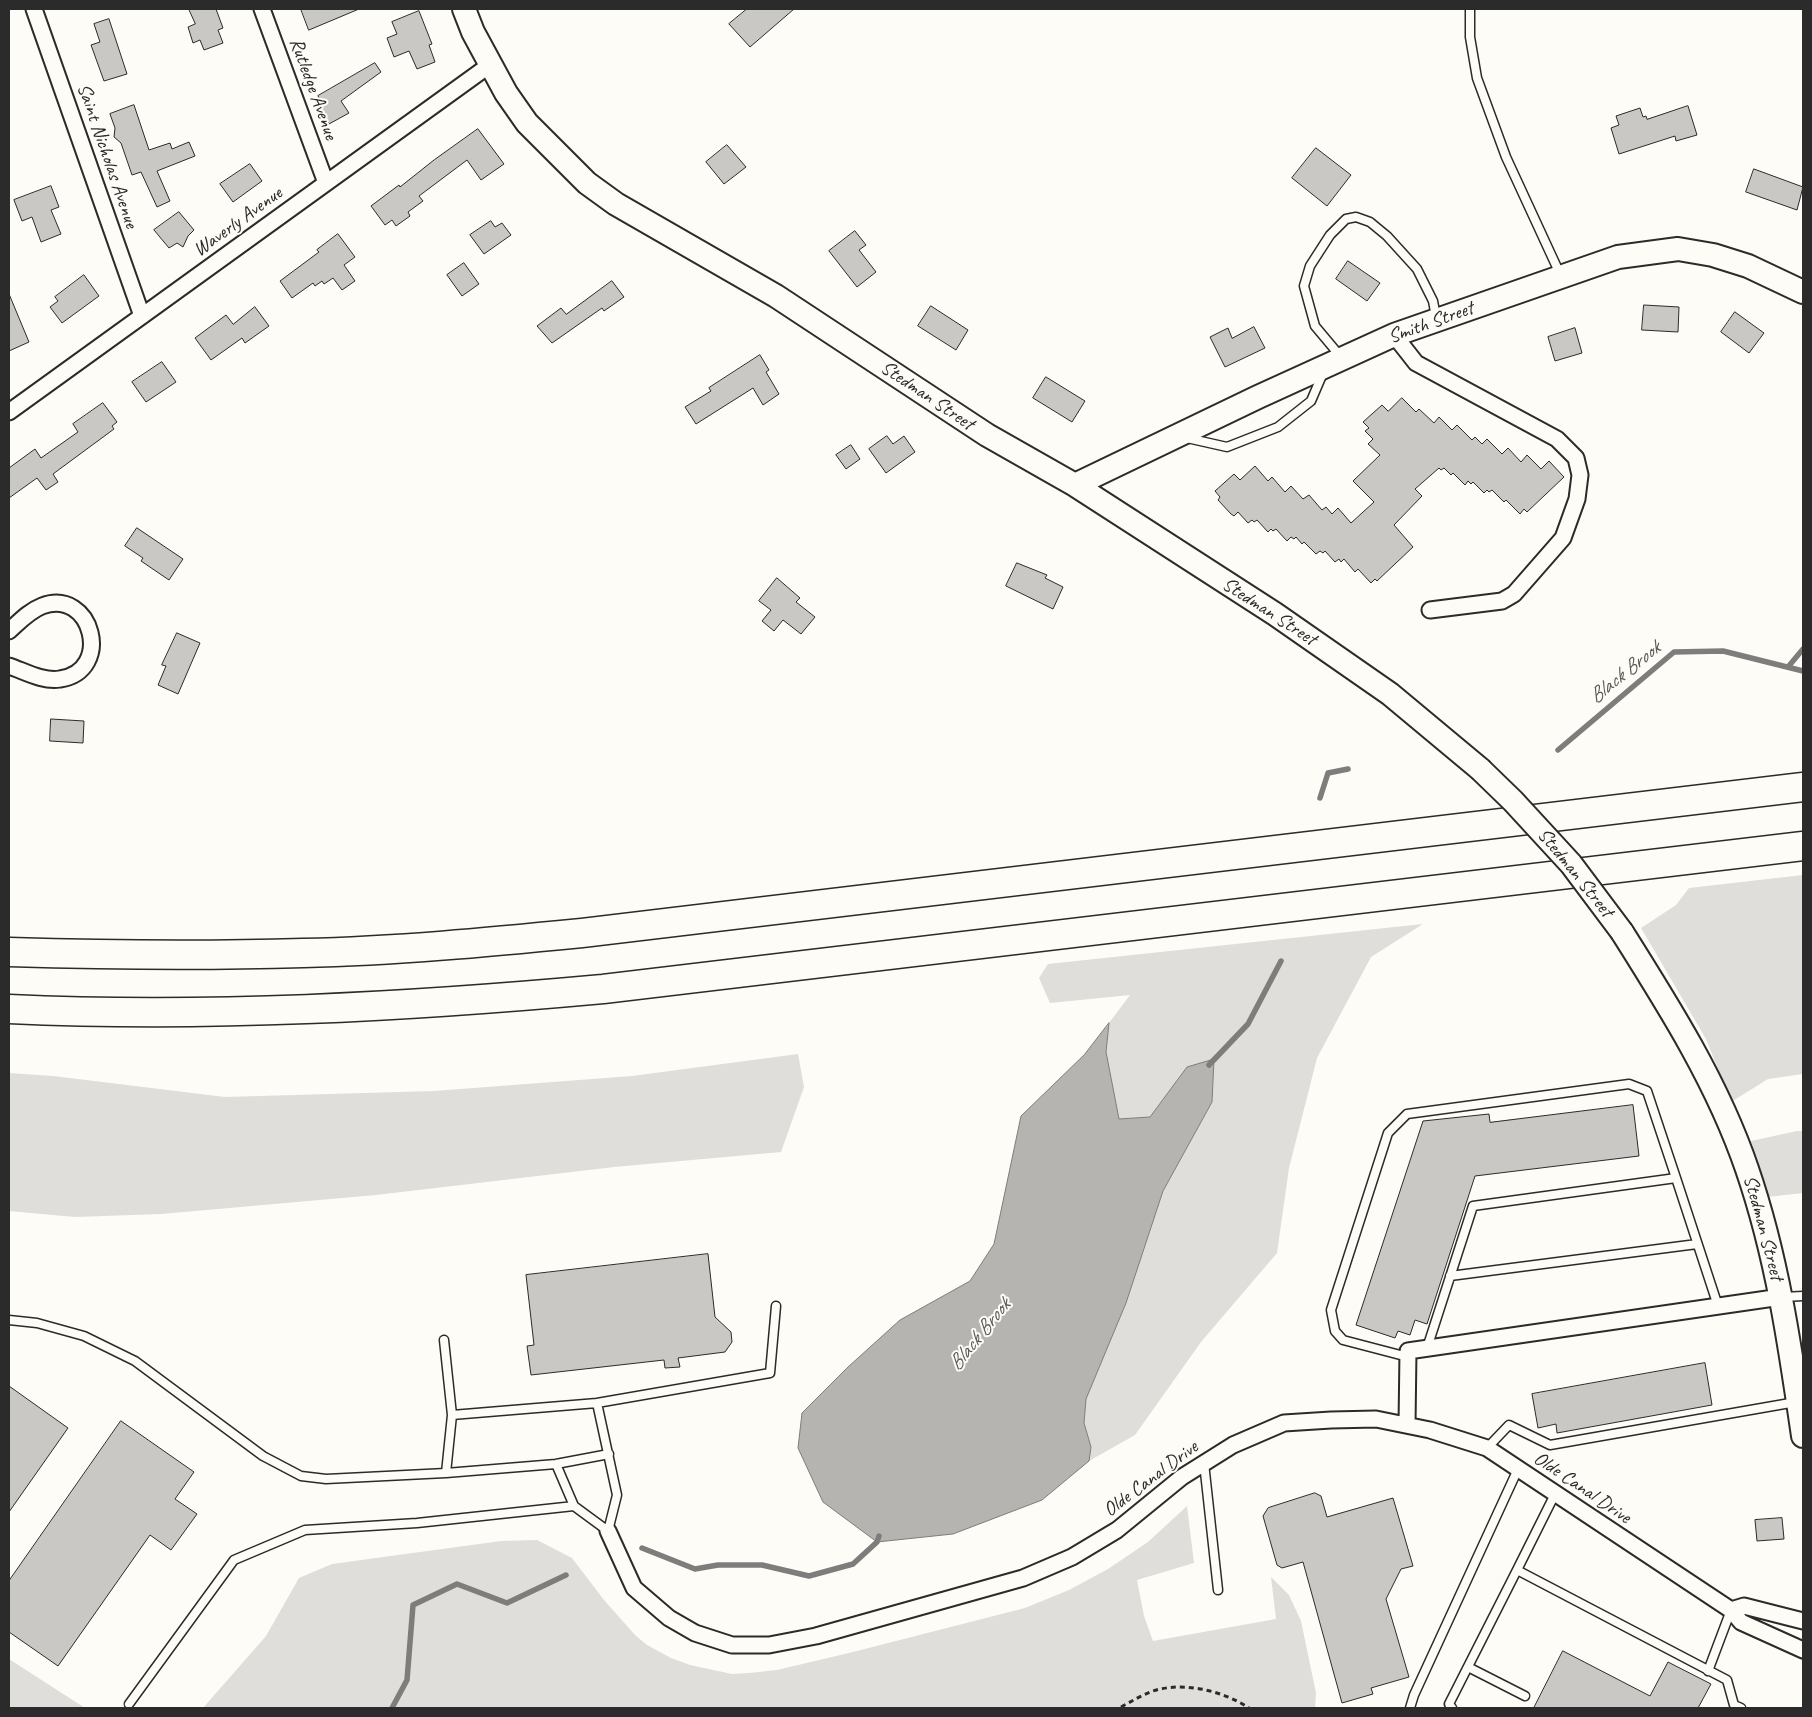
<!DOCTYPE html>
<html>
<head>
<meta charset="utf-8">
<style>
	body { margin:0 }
	#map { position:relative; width:1812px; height:1717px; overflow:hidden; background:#fdfcf7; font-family:Caveat,sans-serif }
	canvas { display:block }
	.frame { position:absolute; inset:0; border:10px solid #2b2b2b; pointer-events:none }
</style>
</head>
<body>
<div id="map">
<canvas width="1812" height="1717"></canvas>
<div class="frame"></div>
</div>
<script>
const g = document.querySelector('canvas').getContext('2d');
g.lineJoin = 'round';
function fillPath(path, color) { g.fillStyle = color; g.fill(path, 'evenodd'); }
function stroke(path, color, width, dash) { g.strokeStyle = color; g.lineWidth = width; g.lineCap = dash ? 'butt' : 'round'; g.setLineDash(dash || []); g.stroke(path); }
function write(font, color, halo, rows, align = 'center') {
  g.font = font + ' Caveat,sans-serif'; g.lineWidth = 4; g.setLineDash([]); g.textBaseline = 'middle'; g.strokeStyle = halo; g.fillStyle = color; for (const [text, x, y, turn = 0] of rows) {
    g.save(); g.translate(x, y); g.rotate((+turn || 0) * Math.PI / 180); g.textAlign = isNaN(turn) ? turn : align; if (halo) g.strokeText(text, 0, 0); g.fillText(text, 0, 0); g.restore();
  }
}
const green = new Path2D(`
	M1803 875V1074L1768 1079 1731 1102 1706 1039 1641 928 1676 905 1689 888Z
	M1423 924 1371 957 1317 1058 1289 1168 1277 1253 1201 1342 1135 1435 1089 1461 1091 1447 1084 1423 1086 1399 1126 1303 1163 1191 1212 1102 1214 1060 1187 1067 1150 1117 1119 1119 1106 1052 1109 1023 1130 995 1050 1003 1039 978 1048 964Z
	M798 1054 804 1087 781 1152 614 1167 376 1195 161 1214 75 1217 9 1211V1073L53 1076 225 1097 434 1091 632 1076Z
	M1797 1131H1803V1193L1767 1197 1751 1141Z
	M1187 1506 1194 1563 1137 1580 1144 1616 1153 1641 1276 1619 1271 1577 1289 1595 1301 1621 1316 1693 1315 1708H203L266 1636 299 1578 332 1564 501 1541 537 1540 572 1558 604 1600 635 1635 647 1645 671 1658 690 1665 732 1674 749 1673 777 1670 853 1652 1025 1608 1069 1590 1108 1569 1148 1542Z
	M9 1659 85 1708H9Z`);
const water = new Path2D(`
	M1109 1023 1106 1052 1119 1119 1150 1117 1187 1067 1214 1059 1212 1102 1163 1191 1126 1303 1086 1399 1084 1423 1091 1447 1089 1461 1042 1500 953 1534 877 1542 823 1502 798 1448 802 1413 848 1367 900 1320 970 1281 994 1244 1021 1116 1084 1055Z`);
const stream = new Path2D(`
	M1788 667 1803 649
	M1558 750 1674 652 1723 651 1803 671
	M1320 798 1328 773 1348 769
	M1209 1065 1248 1024 1281 961
	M642 1548 695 1569 718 1565H762L809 1576 853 1564 877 1542 879 1536
	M392 1708 407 1680 413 1605 457 1584 507 1603 566 1575`);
const building = new Path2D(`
	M189 9H216L223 28 218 30 223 43 204 50 200 40 193 43 188 27 195 24Z
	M301 9H359L309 30Z
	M747 9H794L750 47 729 24Z
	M419 11 432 44 429 45 435 62 417 69 409 51 394 57 387 38 397 34 392 22Z
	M109 19 127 74 104 81 91 45 100 42 94 24Z
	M375 63 381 72 341 101 349 113 329 124 317 104 321 101 318 96Z
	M134 105 149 150 170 143 172 149 189 142 195 156 157 171 170 201 157 207 141 172 132 175 121 143 114 137 115 128 110 114Z
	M1688 106 1697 135 1676 141 1675 136 1619 154 1611 128 1619 125 1616 116 1640 108 1643 117 1646 116 1647 119Z
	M478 129 504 164 481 180 467 160 419 196 423 201 408 212 410 216 396 226 392 220 385 225 371 206 399 185 400 187 434 160Z
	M727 145 746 167 724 184 706 162Z
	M1316 148 1351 175 1327 206 1292 178Z
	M250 164 262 181 233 202 220 184Z
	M1754 169 1803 187 1797 210 1746 192Z
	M51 186 59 207 51 210 61 234 41 242 32 217 22 221 14 200Z
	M179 212 194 230 188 236 183 247 177 243 169 248 154 230Z
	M491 221 495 227 502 223 511 235 484 254 470 235Z
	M855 231 866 245 859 250 876 272 857 287 829 251Z
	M338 234 355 257 344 265 355 281 342 290 333 278 324 284 322 281 315 286 313 283 292 298 280 281 319 252 317 250Z
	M1348 261 1380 283 1367 301 1336 279Z
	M464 263 479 284 462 296 447 275Z
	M84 275 99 296 62 323 50 307 58 301 55 297Z
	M612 281 624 297 604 311 602 308 552 343 537 326 561 308 566 314Z
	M9 294 29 342 9 351Z
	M1644 305 1679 307 1678 332 1642 330Z
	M931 306 968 330 956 350 918 326Z
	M255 307 269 326 245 343 242 338 211 360 195 338 226 315 233 324Z
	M1735 312 1764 333 1749 353 1721 332Z
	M1254 327 1265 348 1225 367 1210 337 1228 328 1232 338Z
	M1575 328 1582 353 1555 361 1548 337Z
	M760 355 769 370 766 372 779 394 763 405 753 388 696 424 685 407 711 391 709 388Z
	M162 362 176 382 146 402 132 382Z
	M1046 377 1085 401 1072 422 1033 398Z
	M1402 398 1416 412 1419 409 1434 423 1439 417 1452 430 1457 425 1472 440 1475 437 1482 444 1487 439 1502 454 1508 448 1521 462 1527 455 1541 469 1549 461 1564 477 1527 512 1524 509 1520 514 1506 500 1504 502 1492 490 1489 492 1487 490 1484 493 1473 482 1471 484 1468 481 1465 485 1453 473 1451 475 1444 468 1441 470 1439 468 1415 489 1422 496 1394 525 1413 547 1377 581 1375 579 1371 583 1358 569 1355 572 1344 559 1341 562 1339 559 1335 562 1325 551 1323 553 1320 551 1316 554 1304 542 1302 544 1296 537 1294 539 1291 537 1287 541 1276 529 1273 531 1271 529 1268 532 1257 520 1254 522 1252 520 1248 523 1238 512 1234 516 1231 514 1218 500 1220 497 1215 491 1234 474 1240 480 1255 466 1268 481 1272 477 1285 492 1291 486 1303 499 1309 495 1322 510 1326 507 1332 514 1338 508 1351 523 1374 502 1353 481 1380 455 1368 444 1373 439 1365 431 1369 428 1363 422 1382 405 1388 411Z
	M103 403 117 422 112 426 114 429 53 474 58 482 46 490 37 478 9 498V468L35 449 41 458 78 432 73 424Z
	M887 436 893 444 904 436 915 452 886 473 869 449Z
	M851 445 860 459 846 469 836 455Z
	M137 528 183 559 169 580 141 561 143 558 125 546Z
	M1017 563 1047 575 1045 578 1063 587 1053 609 1006 586Z
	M777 578 800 598 796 602 815 617 801 634 783 620 774 631 762 621 771 610 759 601Z
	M177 633 200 643 178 694 158 685 166 666 162 665Z
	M51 719 84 721 83 743 50 741Z
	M1633 1105 1639 1156 1475 1176 1427 1324 1415 1320 1410 1335 1398 1331 1395 1338 1356 1325 1423 1121 1489 1114 1490 1122Z
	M708 1254 715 1317 731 1332 732 1342 725 1352 678 1358 680 1367 665 1368 664 1360 531 1375 527 1346 534 1345 526 1275Z
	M1705 1363 1712 1405 1557 1433 1556 1424 1538 1428 1532 1394Z
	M9 1386 68 1428 9 1512Z
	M121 1421 194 1472 175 1499 197 1514 171 1550 150 1535 58 1666 9 1632V1581Z
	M1315 1493 1321 1496 1327 1517 1393 1498 1413 1566 1401 1569 1386 1599 1409 1677 1371 1688 1373 1694 1342 1703 1303 1562 1282 1568 1277 1565 1263 1516 1268 1508Z
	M1782 1518 1784 1539 1757 1541 1755 1520Z
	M1563 1651 1650 1696 1668 1662 1711 1684 1698 1708H1534Z`);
const path = new Path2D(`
	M1121 1707C1132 1701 1142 1695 1153 1691 1184 1681 1223 1691 1249 1708`);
const lane = new Path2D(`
	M1470 9V37L1477 78 1506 157 1560 274
	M1341 357 1315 326 1304 286 1310 266 1330 235 1346 219 1356 217 1370 222 1387 236 1417 269 1433 301 1436 317
	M1187 438 1227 447 1278 427 1311 401 1323 373
	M1450 1276 1697 1244
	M1783 1297 1803 1296
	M9 1320 37 1323 84 1336 135 1361 263 1456 301 1476 326 1479 446 1473 556 1464 609 1454
	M444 1340 452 1415
	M1427 1348 1473 1206 1676 1178 1718 1306
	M1408 1357 1343 1340 1335 1331 1331 1310 1388 1133 1407 1114 1629 1084 1647 1091 1676 1178
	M1487 1448 1509 1425 1550 1445 1796 1402
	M1204 1463 1218 1590
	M556 1464 574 1506 608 1531 617 1495 597 1403 770 1373 776 1306
	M446 1473 452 1415 597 1403
	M1517 1570 1555 1494
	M1468 1667 1525 1696
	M1708 1671 1731 1610
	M129 1704 234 1560 305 1530 417 1523 574 1506
	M1410 1708 1414 1695 1518 1469
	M1452 1708 1449 1704 1517 1570 1727 1680 1734 1705 1741 1708`);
const street = new Path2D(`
	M34 9 142 316
	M262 9 326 183
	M1394 335 1416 363 1557 439 1576 458 1580 475 1577 499 1563 538 1514 594 1502 601 1430 610
	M9 412 491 64
	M9 631C19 622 29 611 42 606 92 587 114 671 60 679 43 682 24 671 9 666
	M1407 1425 1408 1351 1781 1297
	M608 1531 634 1588 669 1618 695 1633 732 1645H769L816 1636 1023 1578 1072 1557 1117 1530 1182 1477 1233 1445 1284 1423 1331 1420 1376 1419 1430 1430 1487 1448 1731 1610 1741 1622 1803 1650
	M1731 1610 1744 1606 1803 1621`);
const secondary = new Path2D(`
	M464 9 473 32 506 93 527 123 587 183 616 204 776 296 987 435 1075 485 1275 614 1390 694 1480 769
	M1075 485 1258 397 1394 335 1618 257 1678 249 1713 255 1748 266 1803 292
	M1622 932C1670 1008 1718 1084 1747 1169 1777 1256 1790 1346 1803 1436`);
const highway = new Path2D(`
	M9 952C107 955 205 956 303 953 396 951 490 942 582 933L1803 787
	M9 1009C207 1018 406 1007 603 989L1803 846`);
const secondaryBridge = new Path2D(`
	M1480 769 1513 801 1571 864 1622 932`);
const streetNames = [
	["Rutledge Avenue",313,89,70],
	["Saint Nicholas Avenue",107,156,71],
	["Waverly Avenue",238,222,-36],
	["Smith Street",1431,323,-20],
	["Stedman Street",927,396,34],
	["Stedman Street",1269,612,33],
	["Stedman Street",1575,873,51],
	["Stedman Street",1763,1228,75],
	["Olde Canal Drive",1151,1479,-37],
	["Olde Canal Drive",1582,1488,34]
];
const waterNames = [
	["Black Brook",1625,673,-39],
	["Black Brook",980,1335,-51]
];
fillPath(green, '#dfdeda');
fillPath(water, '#b5b4b1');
stroke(water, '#7e7d7b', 1);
stroke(stream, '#7e7d7b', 5.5);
fillPath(building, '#c9c8c4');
stroke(building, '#2b2b2b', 1);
stroke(lane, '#2b2b2b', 11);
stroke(street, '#2b2b2b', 19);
stroke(secondary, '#2b2b2b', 26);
stroke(highway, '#2b2b2b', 31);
stroke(path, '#2b2b2b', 3, [5, 4]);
stroke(lane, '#fdfcf7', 8);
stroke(street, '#fdfcf7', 15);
stroke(secondary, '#fdfcf7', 22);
stroke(highway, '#fdfcf7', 28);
stroke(secondaryBridge, '#2b2b2b', 26, []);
stroke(secondaryBridge, '#fdfcf7', 22);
write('20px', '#2b2b2b', '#fdfcf7', streetNames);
write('italic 21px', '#5b5b5a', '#fdfcf7', waterNames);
</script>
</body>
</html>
